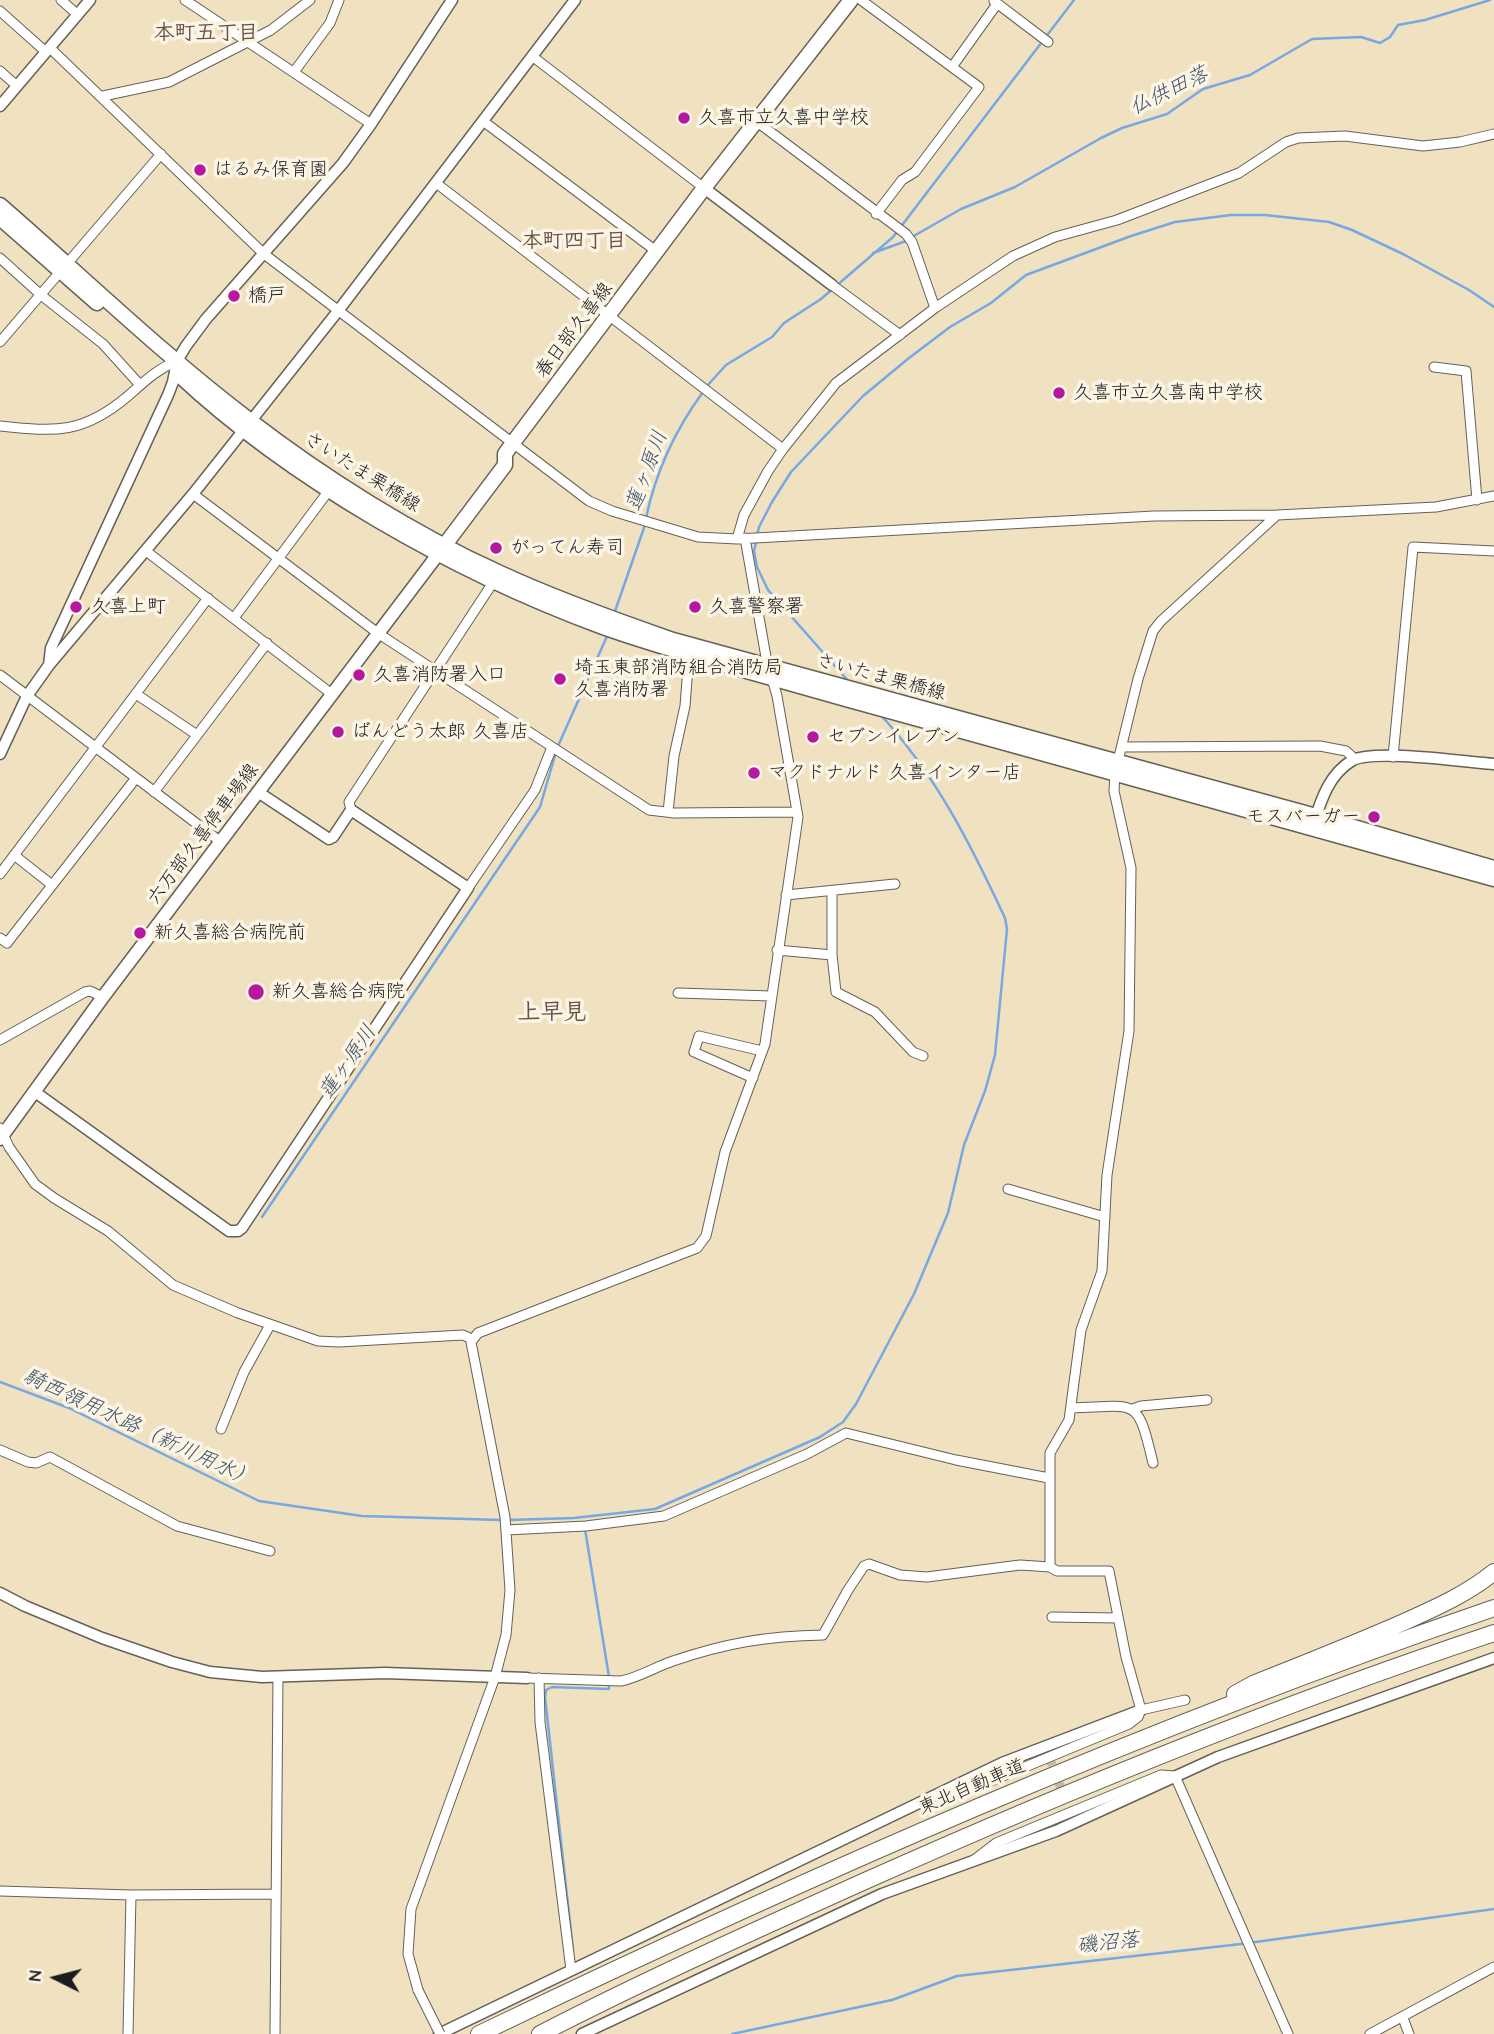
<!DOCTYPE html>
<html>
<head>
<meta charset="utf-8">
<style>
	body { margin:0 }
	#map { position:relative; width:1494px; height:2034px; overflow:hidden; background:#f0e1c1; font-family:"Comic Neue",sans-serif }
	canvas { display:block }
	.north { position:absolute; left:21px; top:1943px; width:70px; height:70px; -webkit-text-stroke:5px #fcf5e5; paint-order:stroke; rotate:276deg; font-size:19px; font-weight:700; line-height:28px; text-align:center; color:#1c1c1c }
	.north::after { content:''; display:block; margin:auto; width:24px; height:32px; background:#1c1c1c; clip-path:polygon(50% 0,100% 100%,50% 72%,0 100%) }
</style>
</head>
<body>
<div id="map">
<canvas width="1494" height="2034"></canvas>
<div class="north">N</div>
</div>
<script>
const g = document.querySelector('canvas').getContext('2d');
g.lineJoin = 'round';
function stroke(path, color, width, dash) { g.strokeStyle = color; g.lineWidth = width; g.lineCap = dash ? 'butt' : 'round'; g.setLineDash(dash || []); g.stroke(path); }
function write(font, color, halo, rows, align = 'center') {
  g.font = font + ' "Comic Neue","Klee One",sans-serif'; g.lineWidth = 7; g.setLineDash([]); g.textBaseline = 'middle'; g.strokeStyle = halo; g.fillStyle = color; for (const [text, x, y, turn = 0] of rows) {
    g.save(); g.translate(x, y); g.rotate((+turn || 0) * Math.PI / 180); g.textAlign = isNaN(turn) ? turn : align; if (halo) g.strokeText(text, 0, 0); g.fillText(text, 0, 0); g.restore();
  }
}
const stream = new Path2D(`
	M912 237 961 209 1015 187 1101 138 1122 128 1167 114 1203 89 1250 75 1312 39 1361 37 1380 43 1390 37 1398 25 1425 20 1490 0
	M873 253 906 241
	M707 386 726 365 772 337 784 323 821 299 893 237 1074 0
	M646 518C656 471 675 430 703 392
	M757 535 759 527 772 502 791 472 863 396 909 358 950 327 991 303 1026 275 1131 236 1175 222 1231 215H1265L1329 222 1352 230 1403 254 1469 290 1494 307
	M756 542 754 551 757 567 768 590 850 683
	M614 614 645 525
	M558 746 608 634
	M262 1217 540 807 556 752
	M0 1382 69 1408 259 1501 362 1516 501 1520
	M508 1520 574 1518 655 1509 820 1437 843 1422 856 1404 914 1294 948 1213 964 1145 985 1091 995 1055 1007 929 1005 918C970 843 936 775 879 713
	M585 1529 609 1677
	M573 1950 545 1697 546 1690 552 1687 609 1689V1685
	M732 2034 892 2000 957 1976 1241 1944 1494 1909`);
const minorTunnel = new Path2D(`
	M1049 1757 1070 1812`);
const minor = new Path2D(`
	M61 0 78 15
	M185 0 371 124
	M861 0 979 87 915 172 902 180 876 214
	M994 1 1048 42
	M0 11 46 52
	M50 48 264 254 589 501 612 511 698 537 737 539 1154 516 1277 515 1436 507 1494 496
	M532 56 704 188
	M952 67 997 4
	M0 71 17 86
	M294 72 330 23 339 0
	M103 96 169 82 271 30 310 0
	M483 121 656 251
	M756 121 906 234 912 242 935 308
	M436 183 783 449
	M0 258 41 295 103 344 140 385
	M832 285 900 335
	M0 342 161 154
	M1434 367 1466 371 1477 500
	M0 426C57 432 83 434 128 396 144 382 157 369 177 361
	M193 494 379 634 649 810 674 813 797 812
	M737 539 744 515 768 471 783 449 836 383 935 308 1013 256 1055 237 1117 220 1239 173 1286 142 1298 138 1345 136 1423 146 1460 142 1494 134
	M146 551 333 695
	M234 618 330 489
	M0 675 221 842
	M136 694 197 735
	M1122 747 1320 746 1346 751 1355 759
	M1393 757 1413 547 1494 551
	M154 792 267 643
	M351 810 349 802 494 581
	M668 812 674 756 685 706 689 654
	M14 855 52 885
	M0 874 208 598
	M468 888 535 790 552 747
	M786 895 895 884
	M0 938 7 943 136 778
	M777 950 832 955V892
	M832 955 836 992 875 1012 913 1052 923 1056
	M678 993 771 996
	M0 1040 85 992 90 991 103 997
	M753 1078 694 1052 699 1036 762 1051
	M0 1128 9 1147 35 1184 54 1198 108 1231 173 1285 238 1313 318 1341 339 1342 463 1335 472 1339
	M1008 1189 1105 1217
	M1072 1408C1138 1406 1137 1396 1153 1463
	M1133 1409 1141 1406 1207 1400
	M221 1429 244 1372 270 1325
	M0 1450 28 1462 36 1463 50 1457 177 1526 270 1551
	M506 1530 586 1526 664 1516 807 1454 846 1433 956 1460 1049 1478
	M1050 1567V1453L1069 1420 1081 1330 1102 1271 1107 1175 1129 1031 1131 868 1114 791 1115 773 1138 679 1153 631 1161 621 1277 515
	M1052 1617 1118 1618
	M527 1678 621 1681C640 1677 655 1667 673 1661 726 1643 767 1636 823 1635L848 1590 864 1566 869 1564 900 1575 927 1577 1020 1565 1050 1567 1057 1571H1109L1126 1657 1141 1710
	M539 1678 540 1722 571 1970
	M943 1794 965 1791 979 1786 1129 1724 1138 1717 1141 1710 1185 1700
	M974 1860 996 1843 1144 1782 1161 1775 1175 1776 1288 2034
	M0 1891 131 1895 275 1894
	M418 1990 408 1954 411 1909 495 1677 506 1635 510 1590 505 1517 471 1342 478 1333 697 1248 706 1236 725 1152 765 1044 798 817 777 696 766 657 745 538
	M1403 2018 1409 2034
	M128 2034 131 1895
	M275 2034 278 1677
	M1370 2034 1494 1967`);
const tertiary = new Path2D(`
	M0 106 90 0
	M704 188 832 285
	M49 665 51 648 168 395 173 382 177 361 186 346 206 319 343 163 371 124 452 0
	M0 754 27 696 49 665 193 494 338 311 575 0
	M1314 823C1321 799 1330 773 1353 760 1376 749 1465 762 1494 764
	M35 1092 229 1231H238L242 1228 468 888 351 810 333 837 329 839 258 792
	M0 1593 25 1606 102 1638 172 1662 210 1672 262 1677 385 1673 527 1678
	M439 2034 1002 1763 1141 1710
	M582 2034 882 1894 1056 1831 1218 1757 1494 1658`);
const secondary = new Path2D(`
	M0 1139 103 997 439 553`);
const primary = new Path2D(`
	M0 205C82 276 161 353 248 419 323 477 414 534 500 573 556 599 615 620 673 640L1316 816 1494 868
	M0 218 97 303
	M178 374C291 480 454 572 600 626 644 642 690 655 736 668 823 693 911 717 998 741 1164 786 1328 834 1494 879
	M441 550 505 465V454L512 444 704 188 851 0`);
const motorway = new Path2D(`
	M1235 1694 1253 1684C1303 1664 1354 1644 1404 1622 1435 1608 1467 1594 1494 1572
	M479 2034C810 1875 1146 1727 1494 1608
	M540 2034C647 1979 756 1930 865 1881 1071 1789 1280 1704 1494 1633`);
const minorBridge = new Path2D(`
	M418 1990 440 2034`);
const markers = [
	[684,118,7,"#b5179e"],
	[200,170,7,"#b5179e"],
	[234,296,7,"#b5179e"],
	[1059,393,7,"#b5179e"],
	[496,548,7,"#b5179e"],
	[76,607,7,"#b5179e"],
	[695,607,7,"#b5179e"],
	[359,675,7,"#b5179e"],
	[560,679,7,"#b5179e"],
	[338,732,7,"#b5179e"],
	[813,737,7,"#b5179e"],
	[754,773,7,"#b5179e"],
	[1374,817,7,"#b5179e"],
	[140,933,7,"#b5179e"],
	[256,992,9,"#b5179e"]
];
const poiNames = [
	["久喜市立久喜中学校",698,118],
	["はるみ保育園",214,170],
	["橋戸",248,296],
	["久喜市立久喜南中学校",1073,393],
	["がってん寿司",510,548],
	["久喜上町",90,607],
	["久喜警察署",709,607],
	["埼玉東部消防組合消防局",574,668],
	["久喜消防署",574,690],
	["久喜消防署入口",373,675],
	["ばんどう太郎 久喜店",352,732],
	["セブンイレブン",827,737],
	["マクドナルド 久喜インター店",768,773],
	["モスバーガー",1360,817,"right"],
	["新久喜総合病院前",154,933],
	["新久喜総合病院",272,992]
];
const streetNames = [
	["春日部久喜線",574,330,-53],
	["さいたま栗橋線",362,472,32],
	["さいたま栗橋線",881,677,15],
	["六万部久喜停車場線",203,834,-53],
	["東北自動車道",972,1787,-23]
];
const neighbourhoodNames = [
	["本町五丁目",206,33],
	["本町四丁目",574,241]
];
const waterNames = [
	["仏供田落",1169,91,-26],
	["蓮ヶ原川",647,471,-70],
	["蓮ヶ原川",348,1062,-56],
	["騎西領用水路（新川用水）",139,1428,25],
	["磯沼落",1108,1943,-6]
];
const quarterNames = [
	["上早見",552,1012]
];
stroke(stream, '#76a8e1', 2.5);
stroke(minorTunnel, '#c6baa0', 9, [9, 4.5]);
stroke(minor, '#666156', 11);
stroke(tertiary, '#666156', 13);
stroke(secondary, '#666156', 15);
stroke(primary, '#666156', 17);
stroke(motorway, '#666156', 18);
stroke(minor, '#fff', 9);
stroke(tertiary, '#fff', 10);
stroke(secondary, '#fff', 12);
stroke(primary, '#fff', 14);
stroke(motorway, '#fff', 16);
stroke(minorBridge, '#666156', 11, []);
stroke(minorBridge, '#fff', 9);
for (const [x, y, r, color] of markers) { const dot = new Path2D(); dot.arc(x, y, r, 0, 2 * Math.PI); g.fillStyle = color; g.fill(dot); stroke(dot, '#fcf5e5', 2.5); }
write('19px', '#1c1c1c', '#fcf5e5', poiNames, 'left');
write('19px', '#1c1c1c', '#fcf5e5', streetNames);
write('bold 21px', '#665146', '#fcf5e5', neighbourhoodNames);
write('italic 21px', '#40546b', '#fcf5e5', waterNames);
write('bold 23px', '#665146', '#fcf5e5', quarterNames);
</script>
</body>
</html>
